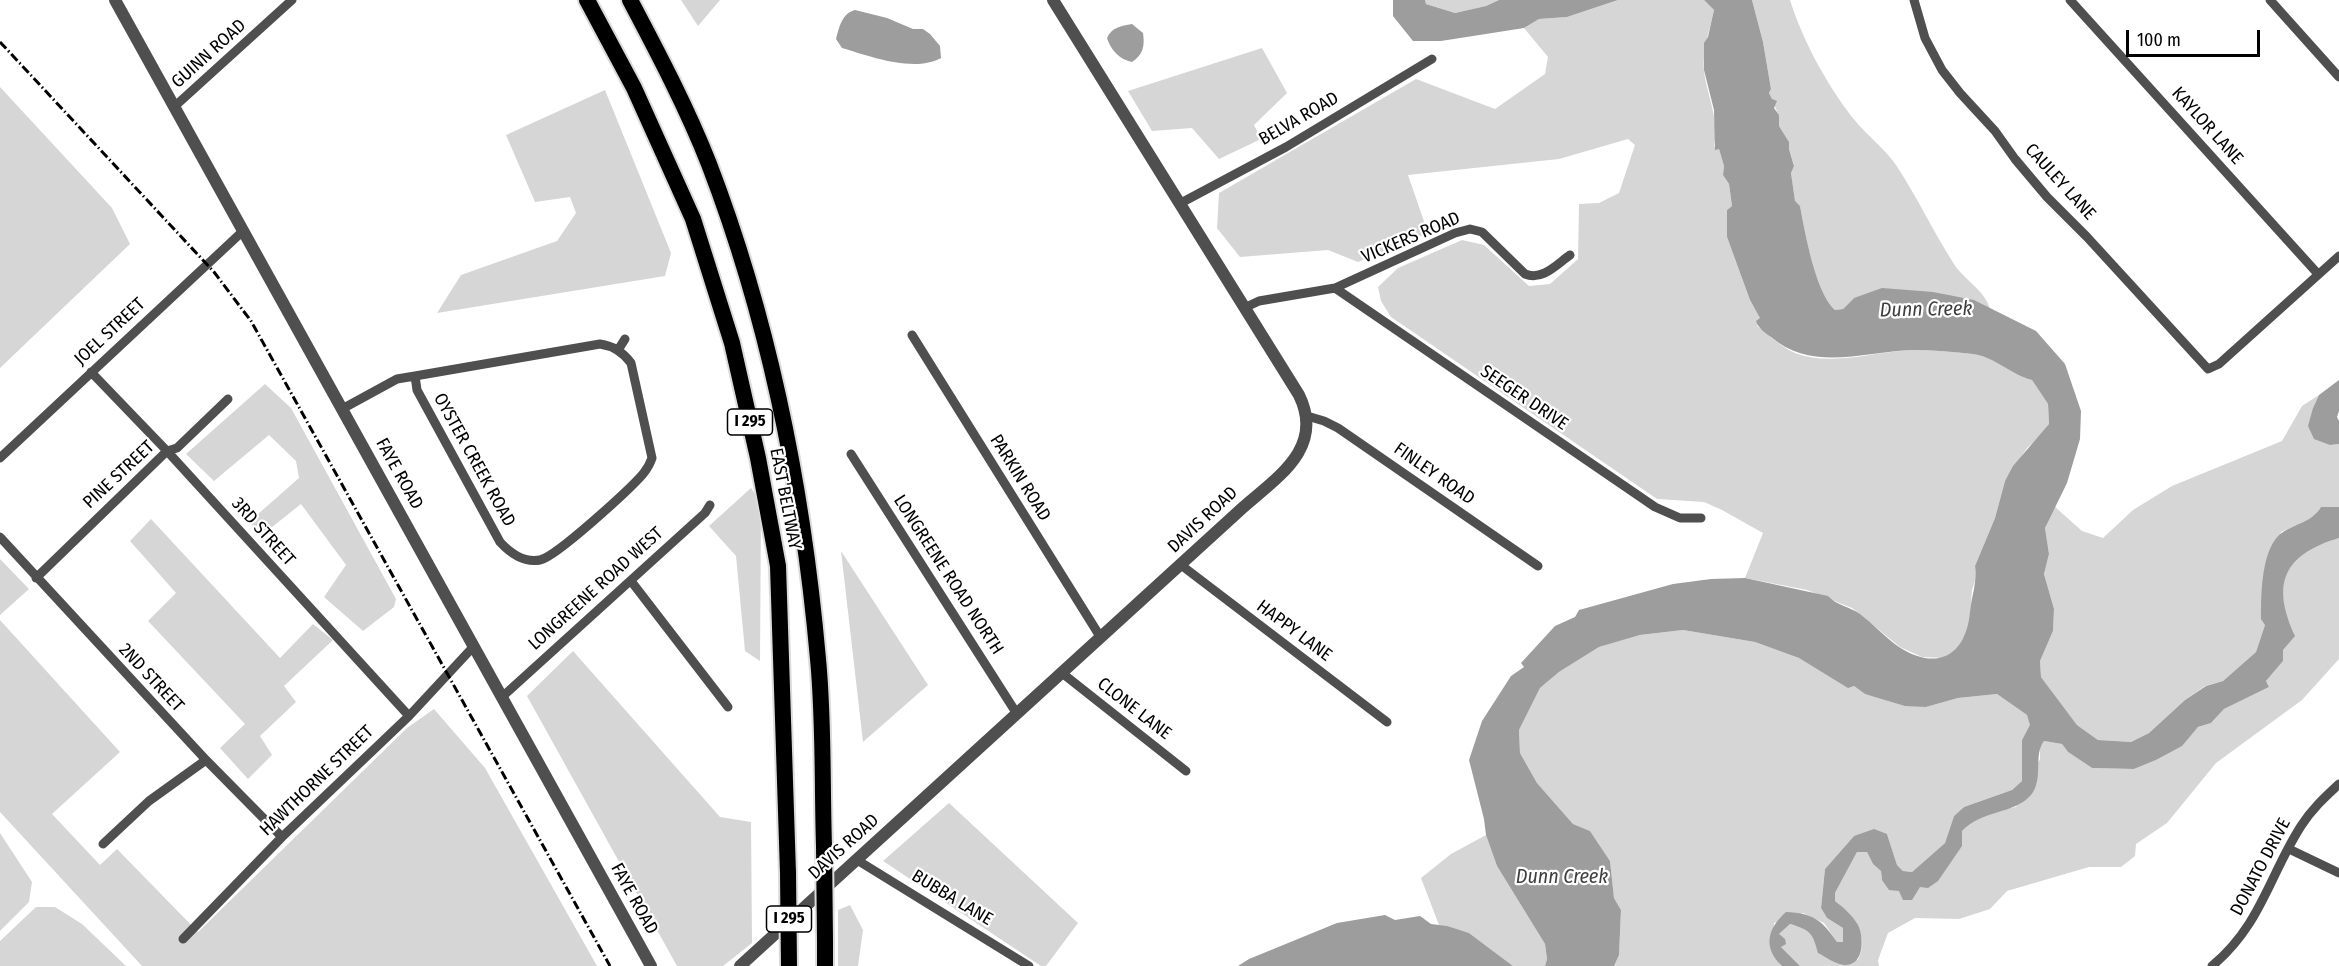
<!DOCTYPE html>
<html>
<head>
<meta charset="utf-8">
<style>
	body { margin:0 }
	#map { position:relative; width:2339px; height:966px; overflow:hidden; background:#fff; font-family:"Fira Sans Condensed",sans-serif }
	canvas { display:block }
	.scale { position:absolute; left:2126px; top:30px; width:134px; height:27px; box-sizing:border-box; border:3px solid #000; border-top:0; padding-left:8px; font-size:18px; line-height:21px; white-space:nowrap; color:#000; -webkit-text-stroke:4px #fff; paint-order:stroke }
</style>
</head>
<body>
<div id="map">
<canvas width="2339" height="966"></canvas>
<div class="scale">100 m</div>
</div>
<script>
const g = document.querySelector('canvas').getContext('2d');
g.lineJoin = 'round';
function fillPath(path, color) { g.fillStyle = color; g.fill(path, 'evenodd'); }
function stroke(path, color, width, dash) { g.strokeStyle = color; g.lineWidth = width; g.lineCap = dash ? 'butt' : 'round'; g.setLineDash(dash || []); g.stroke(path); }
function write(font, color, halo, rows, align = 'center') {
  g.font = font + ' "Fira Sans Condensed",sans-serif'; g.lineWidth = 4.5; g.setLineDash([]); g.textBaseline = 'middle'; g.strokeStyle = halo; g.fillStyle = color; for (const [text, x, y, turn = 0] of rows) {
    g.save(); g.translate(x, y); g.rotate((+turn || 0) * Math.PI / 180); g.textAlign = isNaN(turn) ? turn : align; if (halo) g.strokeText(text, 0, 0); g.fillText(text, 0, 0); g.restore();
  }
}
const green = new Path2D(`
	M681 0H720L698 26Z
	M1425 0H1499L1486 6 1455 13 1426 4Z
	M1618 0H1704L1714 10C1710 31 1702 49 1704 71 1707 96 1720 120 1714 146L1719 149 1724 166 1723 175 1729 184 1732 206 1727 210V237L1750 300 1761 319 1757 326C1769 335 1781 347 1795 353 1833 367 1875 351 1914 350 1933 350 1954 352 1973 354 1995 357 2011 375 2032 380L2048 404 2049 424 2039 437 2027 448 2005 481 1995 518 1975 566 1977 575 1972 590 1969 628 1957 650 1945 658 1922 657 1900 647 1852 608 1807 590 1745 578 1763 533 1722 510 1704 502 1657 499 1391 317 1381 301 1378 287 1398 268 1462 240 1484 245 1529 286 1550 284 1578 259 1579 204 1599 203 1619 193 1635 145 1628 139 1559 159 1408 175 1428 233 1358 262 1328 250 1240 257 1217 228 1219 193 1416 79 1495 109 1545 74 1548 57 1524 28 1539 19 1567 17Z
	M1752 0H1790C1803 41 1826 83 1852 117 1866 135 1886 149 1898 168 1918 199 1934 233 1954 264 1964 280 1985 290 1990 309L1974 300 1854 298 1843 309 1835 310C1815 292 1805 233 1800 206L1795 202 1791 173 1794 165 1789 149V142L1779 126V116L1769 93 1771 89 1763 42Z
	M1262 48 1287 93 1254 125 1261 139 1219 159 1192 128 1152 131 1128 91Z
	M0 87 112 208 130 244 0 368Z
	M605 90 671 253 665 276 437 313 461 275 557 241 576 213 570 197 535 202 506 135Z
	M265 384 291 408 396 599 394 607 363 631 324 597 346 565 301 504 262 535 249 522 299 478 296 461 269 435 214 481 186 454Z
	M2319 395 2313 408 2330 445 2339 444V507H2321L2315 517 2281 532 2265 625 2256 652 2223 681 2205 686 2185 700 2149 733 2131 742 2098 740 2077 725 2041 677 2040 661 2053 631 2054 609 2044 574 2049 554 2045 528 2054 506 2082 531 2103 538 2133 510 2172 486 2282 441 2302 406Z
	M751 488 761 503 760 661 745 651 736 556 709 526Z
	M151 519 280 658 313 624 333 640 284 686 296 702 260 736 272 755 248 779 220 748 245 724 148 621 176 593 130 541Z
	M2339 538V659L2302 700 2216 763 2167 823 2136 844 2135 856 2121 867H2089L2007 891 1990 909 1959 919 1915 918 1888 933 1878 960 1879 966H1800L1781 947 1779 934 1790 924 1805 929 1814 937 1858 960C1861 953 1864 945 1861 936 1858 925 1844 908 1835 901V893L1857 852H1867L1873 864 1881 871 1882 880 1920 887 1962 846V831C1976 816 1995 811 2016 807L2040 759V746L2044 741 2062 744 2068 752 2092 768 2134 769 2156 760 2181 746 2198 727 2211 723 2224 709 2269 687 2266 681 2283 661V650L2294 636C2271 584 2283 555 2339 538Z
	M841 551 928 685 863 742Z
	M0 559 29 589 0 615Z
	M0 620 120 752 52 814 100 865 117 849 198 932 407 728 434 709 485 768 597 966H142L0 812Z
	M1683 630 1755 642 1799 658 1848 687 1854 686 1865 694 1926 707 1958 698 1997 694 2027 715 2031 725 2022 740V781L2012 790 1964 807 1954 816 1945 843 1912 872 1903 871 1897 865 1887 834 1854 836 1825 869 1821 908 1827 918 1843 928V942H1837L1824 923 1803 913 1774 923 1779 963 1782 966H1614L1619 955 1621 910 1614 898 1610 861 1590 831 1573 824 1537 783 1520 753 1519 730 1540 688 1559 672 1599 647 1640 635Z
	M573 651 720 817 751 822 752 943 723 966H677L527 696Z
	M949 803 1078 923 1046 966H1041L883 861Z
	M0 833 32 882 29 902 0 931Z
	M1486 835 1497 866 1545 944 1547 959 1545 966H1513L1469 933 1439 925 1421 878 1451 854Z
	M850 905 863 930 858 966H838V910Z
	M36 907H55L82 924 126 966H0V941Z`);
const water = new Path2D(`
	M1393 0H1425L1426 4 1455 13 1486 6 1499 0H1618L1567 17 1539 19 1524 28 1441 41H1413L1393 16Z
	M1704 0H1752L1763 42 1771 89 1769 93 1772 99 1777 101 1774 108 1779 115V126L1789 142V149L1794 166 1791 173 1795 201 1800 206C1805 232 1815 292 1835 310L1843 309 1854 298 1882 288 1933 292 1974 300 2036 331 2065 364 2081 411 2080 439 2067 483 2045 528 2049 554 2044 574 2054 609 2053 631 2040 661 2041 677 2077 725 2098 740 2131 742 2149 733 2185 700 2206 686 2223 681 2256 652 2265 625 2261 619C2261 595 2261 546 2283 532 2297 523 2312 522 2321 507H2339V538C2283 555 2271 584 2295 636L2283 650V661L2266 681 2269 687 2224 709 2211 723 2198 727 2182 746 2156 760 2134 769 2092 768 2068 752 2062 744 2044 741C2033 755 2044 779 2031 795 2013 815 1983 809 1962 831V846L1938 881 1928 888 1920 887 1912 900H1903L1899 891 1889 890 1882 880 1881 871 1873 864 1867 852H1857L1835 893V901C1843 907 1853 916 1858 925 1864 937 1865 966 1844 965 1835 964 1826 957 1818 953 1813 933 1810 930 1790 924L1779 934 1785 939 1786 944 1781 947 1800 966H1782C1762 947 1768 928 1786 912 1813 913 1822 920 1837 942H1843V928L1827 918 1821 908 1825 869 1854 836 1874 829 1887 834 1897 865 1903 871 1912 872 1945 843 1954 816 1964 807 2012 790 2022 781V740L2030 725 2027 715 1997 694 1958 698 1926 707 1905 706 1865 694 1854 686 1848 688 1799 658 1755 642 1683 630 1640 635 1599 647 1559 672 1540 688 1519 730 1520 753 1537 783 1573 824 1590 831 1610 861 1614 898 1621 910 1619 955 1614 966H1545L1547 959 1545 944 1497 866 1486 835 1484 819 1469 760 1482 721 1511 676 1524 667 1521 663 1555 626 1575 617 1579 610 1673 584 1711 579 1745 578 1828 596C1836 605 1850 607 1860 614 1873 624 1886 638 1899 647 1938 672 1966 655 1970 612 1971 598 1978 579 1975 566L1995 518 2005 481 2013 466 2049 424 2048 404 2032 380C2011 375 1995 357 1973 354 1954 352 1933 350 1913 350 1865 351 1813 373 1771 337 1765 333 1758 328 1756 321L1760 318 1750 300 1727 237V210L1732 206 1729 184 1723 175 1724 166 1719 149 1715 150 1714 110 1704 70V43L1708 37 1714 10Z
	M855 10 887 18 913 29H923L930 34 940 46 941 58C914 73 869 56 842 48L836 39C839 28 842 13 855 10Z
	M1132 24 1143 33C1145 46 1143 55 1132 62 1120 60 1110 49 1107 38 1112 27 1121 26 1132 24Z
	M2339 380V411L2337 417 2339 421V444L2330 445 2314 439 2308 426 2313 408 2319 395Z
	M1385 915 1395 920 1420 916 1431 924 1447 926 1469 933 1513 966H1238L1249 959 1337 923Z`);
const minor = new Path2D(`
	M1914 0 1925 38 1942 70 1960 93 1995 131 2015 159 2047 197 2087 237 2208 369 2219 364 2339 256
	M2070 0 2318 274
	M2270 0 2339 77
	M174 107 292 0
	M1179 204 1286 147 1432 59
	M1335 288 1655 507 1680 518H1701
	M1244 308 1259 301 1335 288 1455 233 1470 229 1482 232 1525 274C1542 281 1556 265 1570 255
	M912 335 1101 638
	M618 350 625 339
	M91 372 167 451 409 716
	M342 409 397 379 415 376 600 344C614 346 623 352 631 363L652 458C650 464 647 469 643 474 630 489 556 557 540 560 524 563 511 554 500 542L417 390 415 376
	M1307 416 1324 421 1338 428 1538 566
	M851 454 1017 714
	M0 458 243 231
	M0 537 206 760 282 837
	M1181 565 1387 722
	M36 578 167 451 177 448 228 399
	M631 581 728 707
	M1062 673 1186 771
	M502 697 705 513 710 505
	M103 844 149 801 206 760
	M2289 849 2339 873
	M857 860 1029 966
	M183 939 282 837 409 716 474 646
	M2212 966C2261 925 2269 876 2301 826 2312 809 2325 797 2339 784`);
const tertiary = new Path2D(`
	M115 0 651 966
	M740 966 1238 512C1274 479 1326 450 1299 395L1053 0`);
const motorway = new Path2D(`
	M587 0 634 88 693 219 732 343 758 458 778 566 788 873
	M630 0C658 53 687 108 709 164 770 323 803 490 818 659 824 721 822 784 824 846
	M825 940V966`);
const rail = new Path2D(`
	M0 42 214 272 251 321 610 966`);
const motorwayBridge = new Path2D(`
	M824 846 825 940
	M788 873 789 966`);
const shields = [
	[750,422,45],
	[789,919,45]
];
const shieldNames = [
	["I 295",750,422],
	["I 295",789,919]
];
const streetNames = [
	["GUINN ROAD",209,54,-42],
	["BELVA ROAD",1299,119,-30],
	["KAYLOR LANE",2207,126,48],
	["CAULEY LANE",2060,182,48],
	["VICKERS ROAD",1411,238,-23],
	["JOEL STREET",110,332,-43],
	["SEEGER DRIVE",1524,398,34],
	["OYSTER CREEK ROAD",474,460,61],
	["FAYE ROAD",399,474,61],
	["FINLEY ROAD",1434,474,35],
	["PINE STREET",119,475,-43],
	["PARKIN ROAD",1020,478,58],
	["EAST BELTWAY",785,499,79],
	["DAVIS ROAD",1203,520,-43],
	["3RD STREET",263,532,48],
	["LONGREENE ROAD NORTH",948,575,57],
	["LONGREENE ROAD WEST",596,589,-42],
	["HAPPY LANE",1294,631,37],
	["2ND STREET",151,678,47],
	["CLONE LANE",1134,709,38],
	["HAWTHORNE STREET",317,781,-44],
	["DAVIS ROAD",844,847,-42],
	["DONATO DRIVE",2261,867,-62],
	["BUBBA LANE",952,898,31],
	["FAYE ROAD",634,899,61]
];
const waterNames = [
	["Dunn Creek",1926,310,-1],
	["Dunn Creek",1562,877]
];
fillPath(green, '#d6d6d6');
fillPath(water, '#9d9d9d');
stroke(motorway, '#dbdbdb', 20);
stroke(minor, '#4f4f4f', 9);
stroke(tertiary, '#4f4f4f', 12);
stroke(motorway, '#000', 16);
stroke(rail, '#000', 3, [9, 3, 1.5, 3]);
stroke(motorwayBridge, '#dbdbdb', 20, []);
stroke(motorwayBridge, '#000', 16);
for (const [x, y, w] of shields) { const box = new Path2D(); box.roundRect(x - w / 2, y - 13, w, 26, 4.5); g.fillStyle = '#fff'; g.fill(box); stroke(box, '#000', 1.5); }
write('bold 16px', '#000', null, shieldNames);
write('18px', '#000', '#fff', streetNames);
write('italic 20px', '#3e3e3e', '#fff', waterNames);
</script>
</body>
</html>
